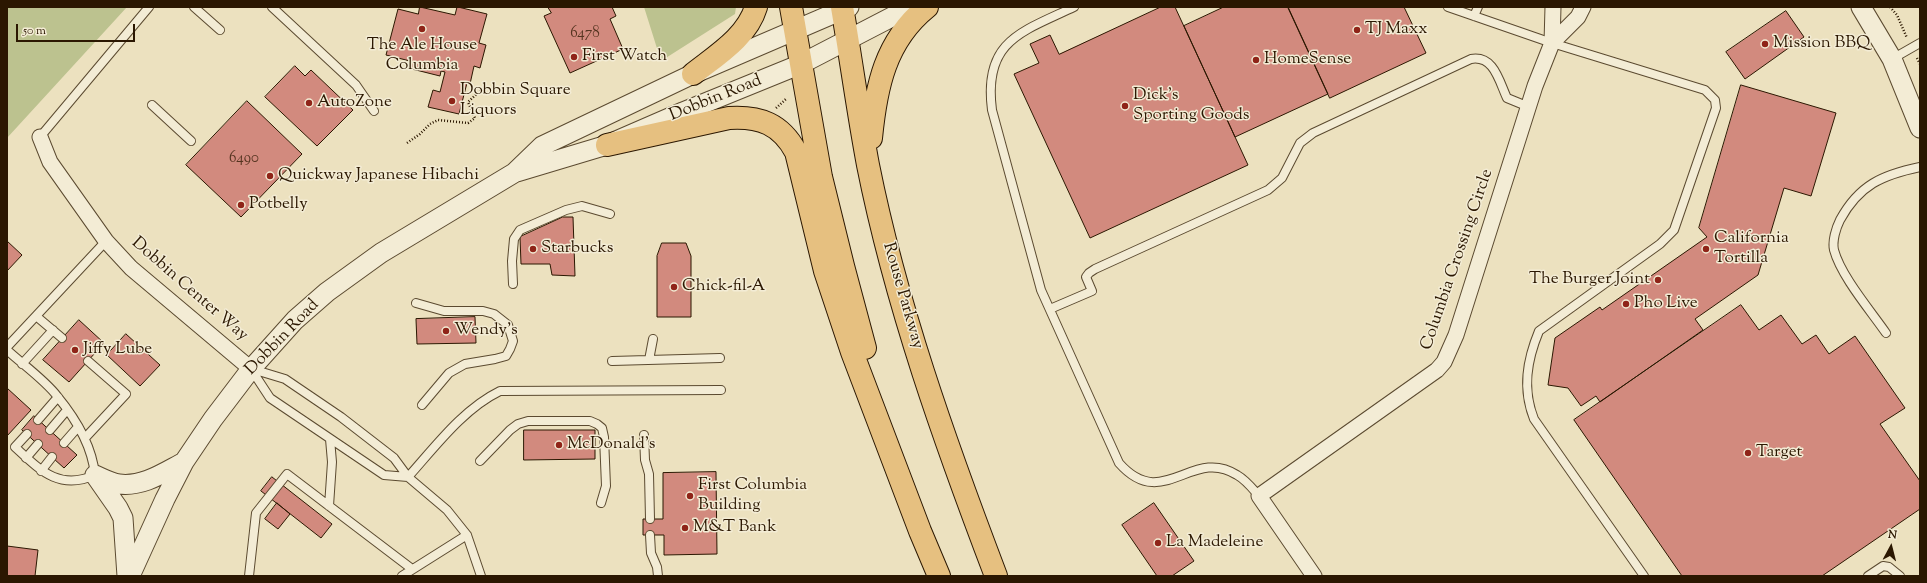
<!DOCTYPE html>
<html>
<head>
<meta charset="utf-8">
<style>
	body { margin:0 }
	#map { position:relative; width:1927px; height:583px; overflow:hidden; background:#ece1bf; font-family:"Sorts Mill Goudy",serif }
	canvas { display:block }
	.frame { position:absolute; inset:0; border:8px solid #2b1701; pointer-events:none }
	.north { position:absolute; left:1871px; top:527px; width:40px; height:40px; -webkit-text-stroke:3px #f3ecd5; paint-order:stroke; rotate:7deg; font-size:11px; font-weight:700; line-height:16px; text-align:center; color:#2b1701 }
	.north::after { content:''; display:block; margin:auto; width:14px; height:18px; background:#2b1701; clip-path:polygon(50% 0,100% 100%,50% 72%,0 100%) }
	.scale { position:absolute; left:16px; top:24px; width:119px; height:18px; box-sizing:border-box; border:2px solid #2b1701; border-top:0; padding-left:5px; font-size:12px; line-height:14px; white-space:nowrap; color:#2b1701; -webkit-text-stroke:3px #f3ecd5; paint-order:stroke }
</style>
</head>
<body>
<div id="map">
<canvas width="1927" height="583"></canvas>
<div class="frame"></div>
<div class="north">N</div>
<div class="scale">50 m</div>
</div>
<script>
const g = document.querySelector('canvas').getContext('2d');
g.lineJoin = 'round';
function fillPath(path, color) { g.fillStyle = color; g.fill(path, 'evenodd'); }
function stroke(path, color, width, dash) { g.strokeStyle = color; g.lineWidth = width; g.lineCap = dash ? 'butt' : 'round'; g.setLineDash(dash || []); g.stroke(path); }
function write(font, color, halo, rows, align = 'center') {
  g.font = font + ' "Sorts Mill Goudy",serif'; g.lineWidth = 3; g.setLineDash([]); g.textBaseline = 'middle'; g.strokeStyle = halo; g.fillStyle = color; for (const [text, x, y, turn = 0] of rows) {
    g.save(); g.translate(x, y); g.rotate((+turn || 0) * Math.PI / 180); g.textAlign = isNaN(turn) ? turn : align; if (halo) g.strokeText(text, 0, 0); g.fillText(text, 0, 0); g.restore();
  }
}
const green = new Path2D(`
	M7 7H127L7 138Z
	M644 7H736L735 14 661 61Z`);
const building = new Path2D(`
	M420 7 455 15 457 7H458L487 14 479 43 486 45 480 68 474 66 470 84 467 83 459 114 428 107 433 90 440 92 445 72 441 71 440 76 408 68 410 61 386 55 398 9 418 14Z
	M548 7H612L616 16 610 19 623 49 570 73 544 16 551 13Z
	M1161 7H1175L1248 165 1090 238 1014 74 1039 63 1030 44 1050 35 1059 54Z
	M1224 7H1288L1328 94 1235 137 1184 26Z
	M1288 7H1404L1426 53 1330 98Z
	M1786 11 1804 37 1745 79 1726 52Z
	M295 66 305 76 311 70 353 110 317 146 265 97Z
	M1741 85 1836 113 1811 196 1784 188 1758 275 1695 319 1703 330 1600 402 1596 396 1581 406 1568 388 1548 385 1555 338 1600 307 1602 310 1707 237 1699 228Z
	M247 101 302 154 241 217 186 165Z
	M563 217H573L575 276 552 275 550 264H521L520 237Z
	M7 241 22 255 7 271Z
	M662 243H686L691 256V317H657V256Z
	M1741 305 1759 330 1781 315 1802 344 1816 335 1829 354 1855 336 1905 408 1880 424 1920 481V509L1822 576H1682L1574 420Z
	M475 317 476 343 417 344 416 319Z
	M79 320 104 343 69 382 43 360Z
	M126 334 160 365 140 386 107 355Z
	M7 388 31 410 7 436Z
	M34 416 77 455 64 468 22 430Z
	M524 430H595V459L524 460Z
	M716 472 717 554 664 555V535H643V519H663V473Z
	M272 477 332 524 321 538 261 491Z
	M277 503 290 514 278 529 265 519Z
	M1154 503 1194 561 1172 576H1157L1122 525Z
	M7 546 38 550 35 576H7Z`);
const path = new Path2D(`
	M1890 7 1897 15 1907 38
	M1917 58 1920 64
	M776 108 786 99
	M407 143 420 134 430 124 438 120 468 123 475 118 468 102 481 90`);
const service = new Path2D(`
	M194 7 220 30
	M272 7 356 85 374 111
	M1074 7C1021 32 983 41 992 110L1041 290 1119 463C1163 513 1192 446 1237 475 1246 480 1252 488 1259 496
	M1448 7 1552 43 1705 90 1715 100 1716 108 1674 230 1660 244 1539 331C1527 360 1522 389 1534 419L1644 576
	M1474 16 1478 7
	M1892 59 1920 43
	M152 105 191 141
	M40 137 149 7
	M513 284 512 261 514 239 520 230 566 210 582 206 610 214
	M416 303 444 311H483L494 314 508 325 513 341 510 349 506 356 495 359 465 364 449 373 422 405
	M1050 309 1092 291 1086 277 1089 273 1095 269 1268 190 1282 178 1300 143 1313 133 1471 59C1494 55 1499 81 1507 98L1529 107
	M36 316 62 338
	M1886 333C1870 310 1841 276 1834 250 1832 241 1836 228 1840 220 1859 185 1882 175 1920 167
	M7 347 106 241
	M7 350C21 363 46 381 57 396 76 419 92 445 95 475 59 491 40 470 15 447L27 434
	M649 360 653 339
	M612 361 720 358
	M22 364 53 330
	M251 369 270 398 384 475 408 477
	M252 369 285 379 341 417 394 458 408 477 447 510 467 535 481 576
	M38 420 58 397
	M50 430 67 410
	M644 435 645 460 649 474 650 519
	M85 438 126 394 88 361
	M64 443 78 427
	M26 458 38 444
	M480 461 510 430 518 424 528 421H590L597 424 602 428 604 437 606 486 601 503
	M41 471 52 457
	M408 477C435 447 463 409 500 391L721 390
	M329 506 332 462 330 439
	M650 535 651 553 657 567 658 576
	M249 576 256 513 287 474 412 569
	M402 576 467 535
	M1868 576 1883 566 1889 567 1900 576`);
const minor = new Path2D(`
	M1552 43 1578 17 1583 7
	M40 137 50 162 106 241 131 268 251 369
	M1314 576 1259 496 1437 370 1444 362 1456 335 1535 86 1552 43 1553 7`);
const tertiary = new Path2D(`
	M1861 7 1892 59 1920 128
	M517 172 607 145 683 112 801 64 911 7
	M95 475 118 508 123 518 127 576
	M95 475C102 478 111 483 119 484 143 487 163 473 184 462
	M130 576 165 499 184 462 213 419 251 369 295 320 327 292 381 253 514 173 542 146 693 74 849 7`);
const primary = new Path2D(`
	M791 7 821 177 843 266 865 348
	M842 7C851 59 858 112 868 165 896 305 945 442 996 576
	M693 74C717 55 747 37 756 7
	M871 138C876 87 885 41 927 7
	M607 145 729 118C760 116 781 124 796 152L825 271 852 352 920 531 939 576`);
const markers = [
	[422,29,4,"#8f2418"],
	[1357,30,4,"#8f2418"],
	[1765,44,4,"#8f2418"],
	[574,57,4,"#8f2418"],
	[1256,60,4,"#8f2418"],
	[452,101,4,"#8f2418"],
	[309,103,4,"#8f2418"],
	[1125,106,4,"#8f2418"],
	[270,176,4,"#8f2418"],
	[241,205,4,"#8f2418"],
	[533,249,4,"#8f2418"],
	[1706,249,4,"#8f2418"],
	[1658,280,4,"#8f2418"],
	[674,287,4,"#8f2418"],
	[1626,304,4,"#8f2418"],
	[446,331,4,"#8f2418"],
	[75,350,4,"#8f2418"],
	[559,445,4,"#8f2418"],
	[1748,453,4,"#8f2418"],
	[690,496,4,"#8f2418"],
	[685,528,4,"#8f2418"],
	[1158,543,4,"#8f2418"]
];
const numberNames = [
	["6478",585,34],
	["6490",244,159]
];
const poiNames = [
	["TJ Maxx",1365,30],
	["Mission BBQ",1773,44],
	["The Ale House",422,46,"center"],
	["Columbia",422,66,"center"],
	["First Watch",582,57],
	["HomeSense",1264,60],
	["Dobbin Square",460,91],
	["Liquors",460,111],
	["Dick's",1133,96],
	["Sporting Goods",1133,116],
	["AutoZone",317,103],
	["Quickway Japanese Hibachi",278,176],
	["Potbelly",249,205],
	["California",1714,239],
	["Tortilla",1714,259],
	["Starbucks",541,249],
	["The Burger Joint",1650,280,"right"],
	["Chick-fil-A",682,287],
	["Pho Live",1634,304],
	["Wendy's",454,331],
	["Jiffy Lube",83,350],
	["McDonald's",567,445],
	["Target",1756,453],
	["First Columbia",698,486],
	["Building",698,506],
	["M&T Bank",693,528],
	["La Madeleine",1166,543]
];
const streetNames = [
	["Dobbin Road",716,99,-22],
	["Columbia Crossing Circle",1458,260,-71],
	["Dobbin Center Way",189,290,41],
	["Rouse Parkway",902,296,74],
	["Dobbin Road",283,338,-46]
];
fillPath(green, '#bcc28f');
fillPath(building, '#d28a7e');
stroke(building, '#2b1701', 1);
stroke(service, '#5b4a30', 10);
stroke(minor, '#5b4a30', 17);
stroke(tertiary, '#5b4a30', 21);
stroke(primary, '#2b1701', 24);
stroke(path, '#2b1701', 2.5, [1, 2]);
stroke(service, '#f3ecd5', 8);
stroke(minor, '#f3ecd5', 15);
stroke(tertiary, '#f3ecd5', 19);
stroke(primary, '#e6c080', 22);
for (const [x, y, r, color] of markers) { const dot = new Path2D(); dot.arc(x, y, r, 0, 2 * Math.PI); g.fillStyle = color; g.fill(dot); stroke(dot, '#f3ecd5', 1.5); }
write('15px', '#553420', null, numberNames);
write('17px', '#2b1701', '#f3ecd5', poiNames, 'left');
write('17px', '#2b1701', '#f3ecd5', streetNames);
</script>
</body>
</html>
